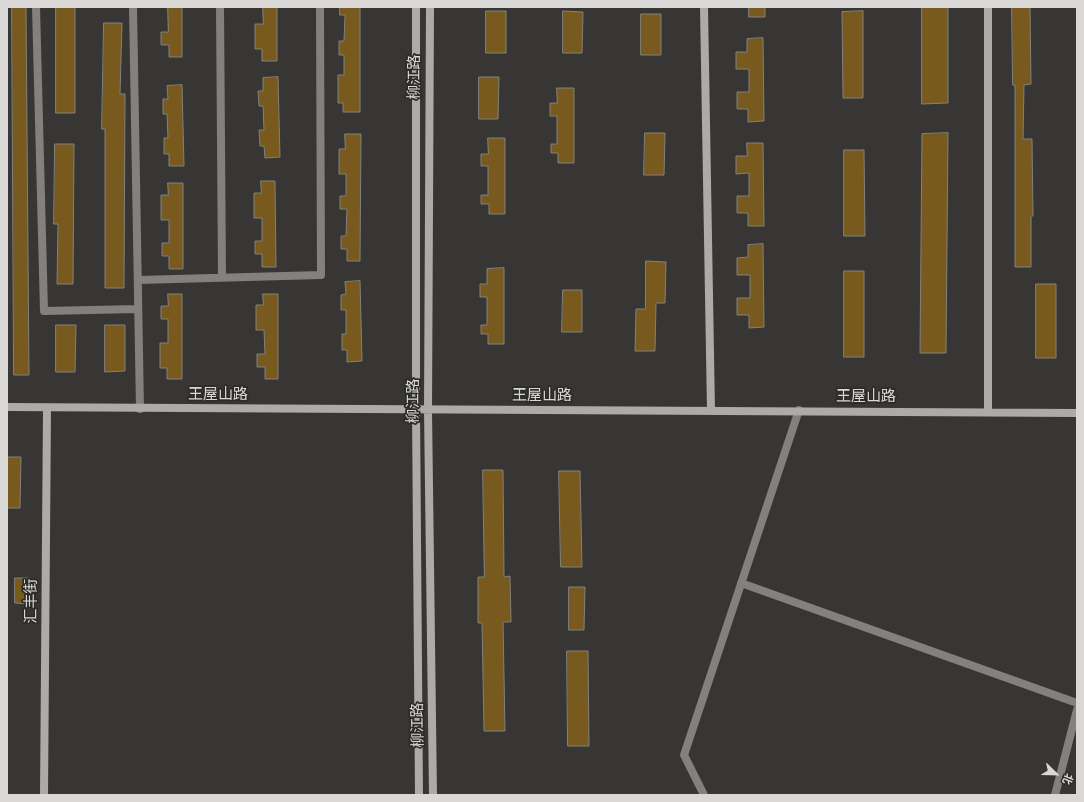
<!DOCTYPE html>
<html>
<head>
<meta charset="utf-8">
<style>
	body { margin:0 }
	#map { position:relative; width:1084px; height:802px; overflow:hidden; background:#373634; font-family:Karla,"Noto Sans SC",sans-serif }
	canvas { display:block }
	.frame { position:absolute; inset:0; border:8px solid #d9d8d7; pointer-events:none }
	.north { position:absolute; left:1036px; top:754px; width:40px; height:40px; -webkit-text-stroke:3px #2d2c2a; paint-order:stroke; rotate:113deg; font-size:11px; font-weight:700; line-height:16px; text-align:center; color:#d9d8d7 }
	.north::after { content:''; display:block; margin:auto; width:14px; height:18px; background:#d9d8d7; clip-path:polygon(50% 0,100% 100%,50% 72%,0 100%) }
</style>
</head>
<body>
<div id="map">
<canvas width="1084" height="802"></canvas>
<div class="frame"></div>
<div class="north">北</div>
</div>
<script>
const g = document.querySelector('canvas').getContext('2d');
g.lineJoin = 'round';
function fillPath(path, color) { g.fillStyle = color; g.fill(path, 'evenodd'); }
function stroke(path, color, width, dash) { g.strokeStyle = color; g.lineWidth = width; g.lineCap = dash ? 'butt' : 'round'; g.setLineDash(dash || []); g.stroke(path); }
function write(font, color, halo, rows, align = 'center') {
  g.font = font + ' Karla,"Noto Sans SC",sans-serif'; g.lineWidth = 3.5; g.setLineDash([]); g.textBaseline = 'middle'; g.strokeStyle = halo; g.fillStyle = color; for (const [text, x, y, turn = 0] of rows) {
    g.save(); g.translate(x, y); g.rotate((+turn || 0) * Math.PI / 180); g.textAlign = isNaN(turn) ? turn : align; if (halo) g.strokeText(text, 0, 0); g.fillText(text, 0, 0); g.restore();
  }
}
const building = new Path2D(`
	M12 7H26L29 375H14Z
	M56 7H75V113H56Z
	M168 7H182V57H169V45H161V32H168Z
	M263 7H277V61H262V49H255V24H263Z
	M340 7H360V112H343V103H338V75H344V55H339V41H344L345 15H340Z
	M749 7H765V17H749Z
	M922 7H948V103L922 104Z
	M1012 7H1030L1031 84 1024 85 1023 139H1032L1033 216H1031V267H1015V85H1013Z
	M486 11H506V53H486Z
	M563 11 583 12 582 53H563Z
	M863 11V98H843L842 12Z
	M641 14H661V55H641Z
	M104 23H122L120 94H125L124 288H105V129H102Z
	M763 38 764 121 748 122V109H737V92H749V69H736V52H747V39Z
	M278 77 280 157 265 158 264 146H260L259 130H264L263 106H259L258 91H263V78Z
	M479 77H499L498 119H479Z
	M182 85 184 166H169V154H164V138H168L167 114H163V99H168L167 86Z
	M557 88H574V163H558V153H551V144H557V116H550V103H557Z
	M645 133H665L664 175H644Z
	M948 133 946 353H920L922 134Z
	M345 134H361L360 261H347V249H341V236H346L347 209H340V196H346V174H339V149H345Z
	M488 138H505V214H489V204H481V195H488V166H481V154H488Z
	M747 143H763L764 226H748V213H737V196H749V173L736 174V156H747Z
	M55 144H74L73 284H57L58 224H54Z
	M844 150H864L865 236H844Z
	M261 181H275L276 267H262V254H255V241H262V218H254V193H261Z
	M168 183H183V269H169V256H162V243H169V220H161V195H168Z
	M763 244 764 327 749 328V315H737V298H750V275H737V258L748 257V245Z
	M646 261 666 262 665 303H656L655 351H635L636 309H645Z
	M504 268V344H488V334H481V325H487V297H480V284H487V269Z
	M844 271H864V357H844Z
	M360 281 362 361 347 362V350H342V334H346V310H341V295L346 294 345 282Z
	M1036 284H1056V358H1036Z
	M563 290H582V332H562Z
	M168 294H182V379H167V368H160V343H168V319H161V306H168Z
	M263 294H278V379H265V367H257V354H265L264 330H256V305H263Z
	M56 325H76L75 372H56Z
	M105 325H125V371L105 372Z
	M7 457H21L20 508H7Z
	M483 470H503L504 577 510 576 511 622H503L505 731H484L482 623H478V577H484Z
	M559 471H580L582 567H561Z
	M15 578H30L29 604 15 603Z
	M569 587H585L584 630H569Z
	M567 651H588L589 746H568Z`);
const street = new Path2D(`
	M36 7 44 311 138 309
	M133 7 140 409
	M220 7 222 277
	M138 280 321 275 320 7
	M741 583 1077 703
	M704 795 684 755 799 410
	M1055 795 1077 710`);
const secondary = new Path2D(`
	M416 7V410L419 795
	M430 7 428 410 433 795
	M704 7 711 411
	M7 407 1077 413
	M988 412V7
	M44 795 47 408`);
const streetNames = [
	["柳江路",415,77,-90],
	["王屋山路",218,395],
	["王屋山路",542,396],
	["王屋山路",866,397],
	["柳江路",414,401,-90],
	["汇丰街",32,601,-90],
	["柳江路",418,725,-91]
];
fillPath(building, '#795a1e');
stroke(building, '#82817e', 1);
stroke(street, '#828180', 8);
stroke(secondary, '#acaba9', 8);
write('15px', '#d9d8d7', '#2d2c2a', streetNames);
</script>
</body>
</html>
